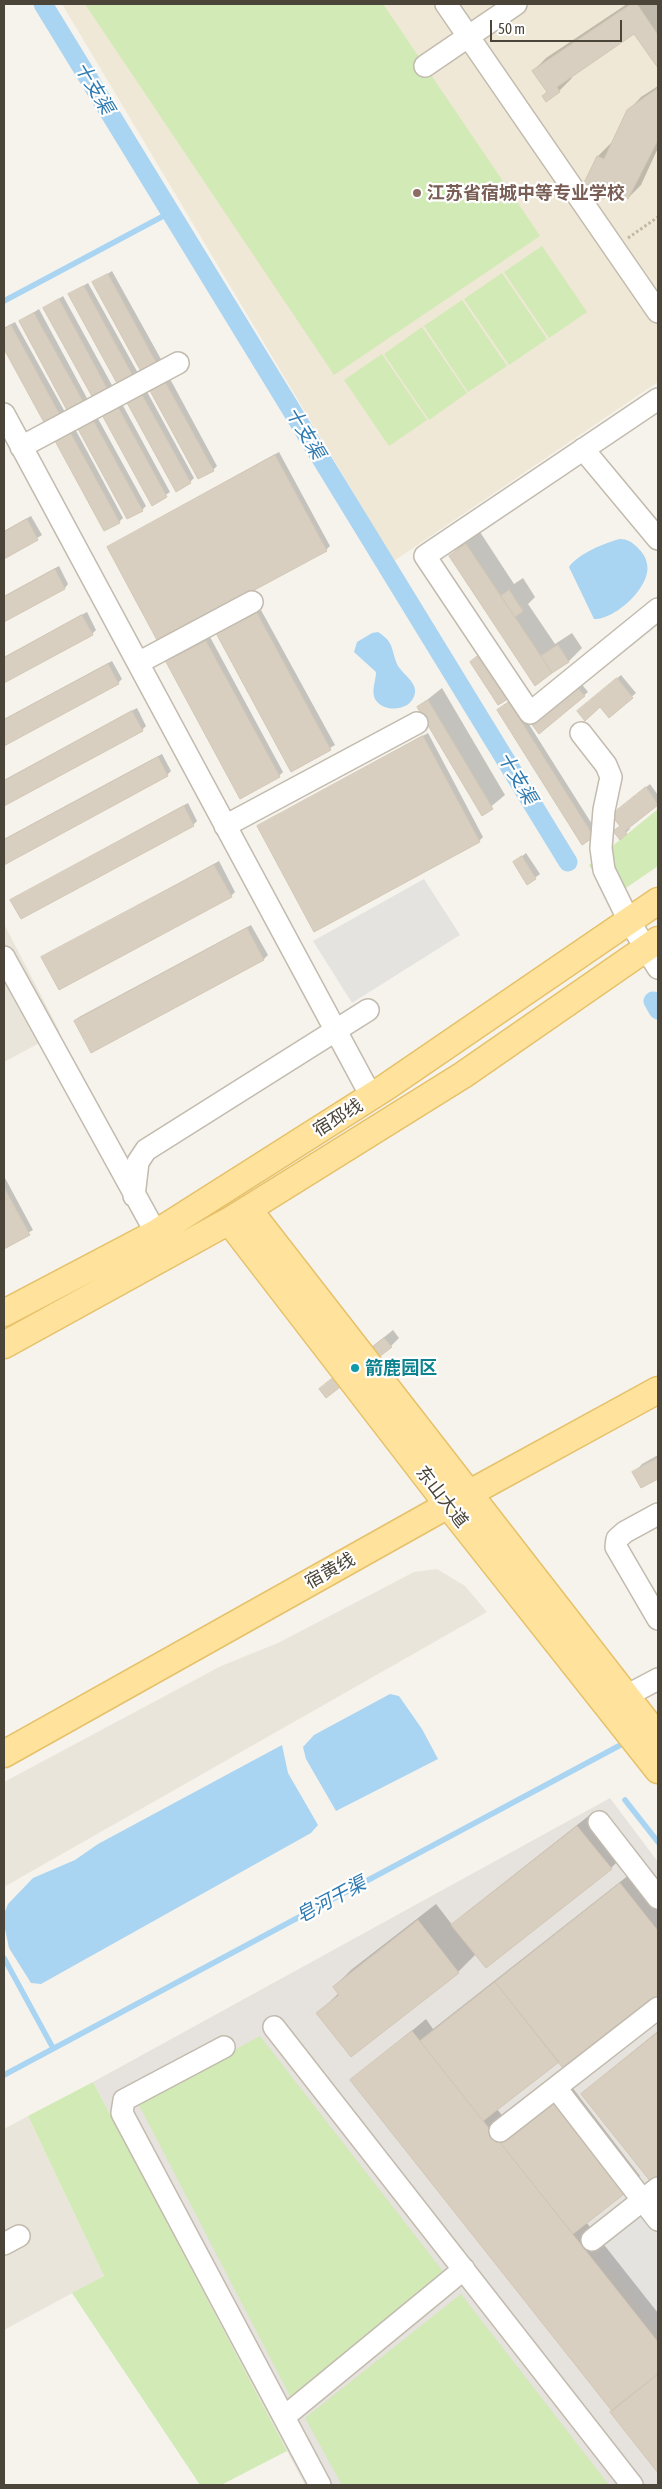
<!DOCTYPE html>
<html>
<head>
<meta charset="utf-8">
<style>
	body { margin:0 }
	#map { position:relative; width:662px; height:2489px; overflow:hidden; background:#f6f3ec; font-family:"Asap Condensed",sans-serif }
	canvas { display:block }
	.frame { position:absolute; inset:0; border:5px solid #4b4439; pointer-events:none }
	.scale { position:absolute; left:490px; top:20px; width:132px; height:22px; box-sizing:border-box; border:2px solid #4b4439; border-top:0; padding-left:6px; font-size:15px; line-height:18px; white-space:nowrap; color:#4b4439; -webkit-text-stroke:4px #fff; paint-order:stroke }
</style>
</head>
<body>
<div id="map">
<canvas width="662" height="2489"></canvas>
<div class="frame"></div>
<div class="scale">50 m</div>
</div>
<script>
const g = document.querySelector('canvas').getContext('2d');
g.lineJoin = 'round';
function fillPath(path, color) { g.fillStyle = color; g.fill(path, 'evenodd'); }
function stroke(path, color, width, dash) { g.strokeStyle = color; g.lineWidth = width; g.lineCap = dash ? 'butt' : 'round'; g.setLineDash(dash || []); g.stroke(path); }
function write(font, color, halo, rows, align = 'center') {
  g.font = font + ' "Asap Condensed","Noto Sans SC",sans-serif'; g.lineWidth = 4.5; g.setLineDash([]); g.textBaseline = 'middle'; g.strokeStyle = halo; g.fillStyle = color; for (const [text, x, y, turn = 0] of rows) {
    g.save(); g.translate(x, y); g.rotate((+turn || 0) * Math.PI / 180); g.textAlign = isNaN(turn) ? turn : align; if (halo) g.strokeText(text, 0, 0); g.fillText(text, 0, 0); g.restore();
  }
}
const residential = new Path2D(`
	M4 924 60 1032 4 1062Z
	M437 1569 465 1586 487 1612 4 1887V1782L221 1666 278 1643 414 1572Z
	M28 2116 104 2276 4 2330V2129Z`);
const industrial = new Path2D(`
	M610 1798 658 1862V2485H305L93 2082Z`);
const education = new Path2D(`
	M62 4H658V382L394 561Z`);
const green = new Path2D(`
	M85 4H383L540 236 334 375Z
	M542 246 587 312 549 338 504 272Z
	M502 273 547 339 509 365 464 299Z
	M462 300 507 366 468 392 424 326Z
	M422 327 467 393 429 420 384 354Z
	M382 354 427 420 389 446 344 380Z
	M658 809V866L610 899 589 865Z
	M260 2036 445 2274 291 2398 138 2103Z
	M93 2082 287 2451 221 2485H200L72 2293 104 2276 28 2116Z
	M461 2294 609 2485H342L305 2418Z`);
const parking = new Path2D(`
	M424 879 460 935 352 1003 313 941Z
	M643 2209 658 2228V2331L594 2248Z`);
const water = new Path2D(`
	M620 539C627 539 632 542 637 547 642 552 646 557 647 564 652 586 615 620 594 619L569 567C578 554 604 543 620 539Z
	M378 632C394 642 391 649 397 664 401 673 417 682 415 693 412 711 384 714 375 699 371 690 376 681 376 672L354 652 357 642 372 633Z
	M390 1694 399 1696 422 1729 438 1759 336 1811 306 1759 303 1747 314 1735Z
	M282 1745 288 1773 318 1825 311 1833 41 1984 31 1983 9 1948 4 1924V1914L8 1904 33 1878 75 1860 98 1844Z`);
const shadow = new Path2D(`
	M627 4H658V66L635 32 571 76 572 78 559 91 548 92 533 71 546 58Z
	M658 86V148L641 185 628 198 612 190 604 198 583 188 598 156 611 143 612 144 628 111 641 97Z
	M112 271 162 361 158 365 94 283Z
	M88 283 138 373 134 377 70 294Z
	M63 296 113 387 109 391 45 308Z
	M39 309 88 400 84 404 20 321Z
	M15 322 65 412 47 424 4 346V328Z
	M168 375 217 466 213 470 153 383Z
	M145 388 194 478 190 482 126 400Z
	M121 402 170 492 152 504 107 409Z
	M96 415 146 506 142 510 78 427Z
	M74 427 123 518 119 522 59 435Z
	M279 452 330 546 326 550 108 547Z
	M31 516 42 535 4 558V531Z
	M480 532 514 584 523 578 535 597 528 604 555 644 572 633 582 648 569 661 535 684 450 556 463 543Z
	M59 566 68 584 65 588 4 621V596Z
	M261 610 335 745 292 770 218 635Z
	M87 612 96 630 92 634 4 682V657Z
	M210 637 283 772 279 776 167 662Z
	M112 661 122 679 118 683 4 744V719Z
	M621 675 636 693 609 716 600 706 582 708Z
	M580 682 588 692 540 732Z
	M442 688 505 795 482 814 418 707Z
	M513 699 597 832 593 836 498 710Z
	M137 708 146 726 142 730 4 805V780Z
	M428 733 483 837 479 841 259 826Z
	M162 754 171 771 167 775 4 864V839Z
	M650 784 658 795V803L629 827 630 829 620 838 621 826 617 811Z
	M188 803 197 821 193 825 12 900Z
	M526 853 540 874 528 883 515 862Z
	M219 861 235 892 231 896 43 958Z
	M251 925 268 955 264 959 92 1051 75 1021 79 1017Z
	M4 1176 33 1230 4 1247Z
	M393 1330 399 1338 391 1346 320 1389Z
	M658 1455V1477L641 1487 634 1473 642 1464Z
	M591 1814 624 1855 611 1868 476 1954 458 1972 351 2055 318 2013 339 1993 334 1987 351 1970 436 1904 453 1926 466 1913Z
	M634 1871 658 1902V1997L566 2070 559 2061 497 2109 512 2128 568 2082 640 2176 623 2193 586 2222 658 2313V2471L612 2412 613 2411 352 2081 426 2019 433 2029Z
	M658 2031V2175L651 2180 582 2094Z`);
const stream = new Path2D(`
	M4 301 169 213
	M625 1800 658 1842
	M4 1958 53 2048
	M4 2075 628 1741`);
const canal = new Path2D(`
	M43 4 568 862
	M653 1001 658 1010`);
const building = new Path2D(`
	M631 4H637L658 35V68L634 34 557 87 560 92 546 102 542 96 547 92 532 71Z
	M658 88V140L628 199 609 190 604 199 581 189 597 156 604 159 627 110Z
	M108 274 158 366 143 375 92 282Z
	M84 286 134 378 119 387 68 294Z
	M59 299 109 392 94 400 43 308Z
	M34 313 85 405 69 414 19 321Z
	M11 325 61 417 46 426 4 349V329Z
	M163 378 214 471 198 479 148 387Z
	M140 391 191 483 176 492 125 399Z
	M117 405 167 497 152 506 101 413Z
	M92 418 143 511 127 519 77 427Z
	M69 430 120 523 104 531 54 439Z
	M275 455 327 551 158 642 107 547Z
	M27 519 38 540 4 559V532Z
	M466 544 552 673 535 686 449 556Z
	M55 569 65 589 4 622V597Z
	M509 590 523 611 515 617 501 596Z
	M257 613 331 750 291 772 217 635Z
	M82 615 93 635 4 683V658Z
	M206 641 280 777 240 799 166 662Z
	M558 645 569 662 552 673 541 656Z
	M479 655 508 699 498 705 470 662Z
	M108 664 119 684 4 746V720Z
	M617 678 633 698 609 718 600 707 585 721 577 711Z
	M575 685 585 696 539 734 530 722Z
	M428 700 493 809 482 816 417 707Z
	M509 702 594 837 582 845 497 710Z
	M132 711 143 731 4 806V781Z
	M423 736 480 842 314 932 257 826Z
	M158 757 168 776 4 865V840Z
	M646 787 658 805 625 831 627 834 620 840 613 831 620 826 611 815Z
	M184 806 194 826 21 919 10 900Z
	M522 856 536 879 527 885 513 862Z
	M214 865 232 897 59 990 41 957Z
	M247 928 264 960 91 1053 74 1021Z
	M4 1187 30 1235 4 1249Z
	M384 1338 392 1347 326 1398 319 1389Z
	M658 1458V1479L641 1488 632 1472Z
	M577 1826 612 1869 486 1968 451 1925Z
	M620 1883 658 1931V1998L566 2072 495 1982Z
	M418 1920 459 1973 351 2057 316 2013 339 1995 333 1987Z
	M495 1982 559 2062 483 2121 420 2041Z
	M412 2031 658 2342V2374L612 2411 350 2080Z
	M658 2032V2176L651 2182 581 2094Z
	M550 2097 624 2194 573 2234 498 2140Z
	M658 2374V2473L610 2412Z`);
const path = new Path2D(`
	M628 238 658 217`);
const minor = new Path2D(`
	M446 4 658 312
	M425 66 516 4
	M658 399 425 556 530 713 658 609
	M4 414 371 1096
	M21 447 178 363
	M583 449 658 539
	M138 663 252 602
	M581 733 606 765 611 777 604 810 601 848 604 870 629 921 658 968
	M225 826 417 723
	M4 957 156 1233
	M134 1196 138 1162 146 1150 368 1010
	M658 1514 625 1532 617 1539 616 1547 658 1619
	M626 1696 658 1679
	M599 1822 658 1898
	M274 2027 632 2485
	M224 2047 124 2100 122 2113 320 2485
	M556 2088 658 2220
	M500 2131 658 2008
	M592 2240 658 2188
	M4 2244 19 2236
	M284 2417 464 2269`);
const major = new Path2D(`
	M248 1209 658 1737
	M229 1221 448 1505 658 1770
	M4 1313 156 1233 386 1087 658 901
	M4 1345 229 1221 463 1075 658 940
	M4 1754 448 1505 658 1390`);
const markers = [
	[417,193,5,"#8d6e63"],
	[355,1368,5,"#0f9aa8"]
];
const educationNames = [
	["江苏省宿城中等专业学校",427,193]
];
const streetNames = [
	["宿邳线",338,1118,-32],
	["东山大道",442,1497,52],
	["宿黄线",330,1571,-29]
];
const cultureNames = [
	["箭鹿园区",365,1368]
];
const waterNames = [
	["十支渠",94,88,59],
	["十支渠",305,433,59],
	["十支渠",517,778,59],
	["皂河干渠",331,1900,-28]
];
fillPath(residential, '#eae5da');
fillPath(industrial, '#e6e2dd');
fillPath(education, '#efe8d6');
fillPath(green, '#d2eab5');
fillPath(parking, '#e5e3e0');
fillPath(water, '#a9d4f2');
fillPath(shadow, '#0003');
stroke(stream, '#a9d4f2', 5.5);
stroke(canal, '#a9d4f2', 19);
fillPath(building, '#d8cfc1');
stroke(building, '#d3c7b4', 1);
stroke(minor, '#c2bbae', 24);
stroke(major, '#e6c16a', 29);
stroke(path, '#c4b79f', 3, [2.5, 2.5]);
stroke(minor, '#fff', 21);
stroke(major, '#ffe39c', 26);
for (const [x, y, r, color] of markers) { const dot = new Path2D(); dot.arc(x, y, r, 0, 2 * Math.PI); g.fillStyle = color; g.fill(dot); stroke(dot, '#fff', 2); }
write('bold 18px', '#785e54', '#fff', educationNames, 'left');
write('18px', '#4b4439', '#fff', streetNames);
write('bold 18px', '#0d838f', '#fff', cultureNames, 'left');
write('italic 19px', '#2e7ab2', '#fff', waterNames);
</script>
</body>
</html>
